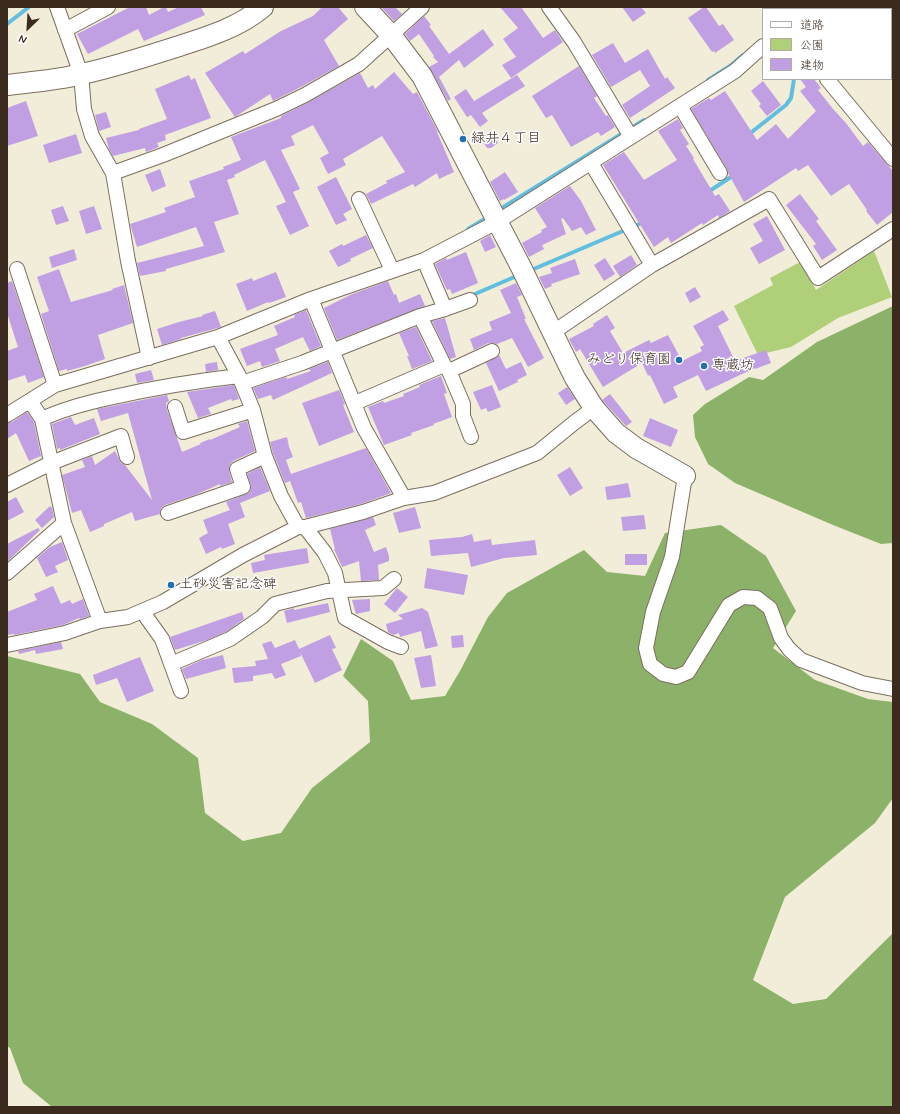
<!DOCTYPE html>
<html>
<head>
<meta charset="utf-8">
<style>
	body { margin:0 }
	#map { position:relative; width:900px; height:1114px; overflow:hidden; background:#f2edd9; font-family:Mynerve,"Klee One",sans-serif }
	canvas { display:block }
	.frame { position:absolute; inset:0; border:8px solid #3b2a1e; pointer-events:none }
	.legend { position:absolute; left:762px; top:8px; width:130px; height:72px; box-sizing:border-box; background:#fff; border:1px solid #b1aaa5; margin:0; padding:5px 7px; list-style:none; font-size:12px; color:#3b2a1e }
	.legend li { display:flex; align-items:center; gap:8px; height:20px }
	.legend b { width:20px; border:1px solid #b1aaa5 }
	.north { position:absolute; left:8px; top:8px; width:40px; height:40px; -webkit-text-stroke:3px #fff; paint-order:stroke; rotate:205deg; font-size:11px; font-weight:700; line-height:16px; text-align:center; color:#3b2a1e }
	.north::after { content:''; display:block; margin:auto; width:14px; height:18px; background:#3b2a1e; clip-path:polygon(50% 0,100% 100%,50% 72%,0 100%) }
</style>
</head>
<body>
<div id="map">
<canvas width="900" height="1114"></canvas>
<div class="frame"></div>
<ul class="legend">
<li><b style="height:5px;background:#fff"></b>道路</li>
<li><b style="height:11px;background:#afd078"></b>公園</li>
<li><b style="height:11px;background:#c09fe2"></b>建物</li>
</ul>
<div class="north">N</div>
</div>
<script>
const g = document.querySelector('canvas').getContext('2d');
g.lineJoin = 'round';
function fillPath(path, color) { g.fillStyle = color; g.fill(path, 'evenodd'); }
function stroke(path, color, width, dash) { g.strokeStyle = color; g.lineWidth = width; g.lineCap = dash ? 'butt' : 'round'; g.setLineDash(dash || []); g.stroke(path); }
function write(font, color, halo, rows, align = 'center') {
  g.font = font + ' Mynerve,"Klee One",sans-serif'; g.lineWidth = 3; g.setLineDash([]); g.textBaseline = 'middle'; g.strokeStyle = halo; g.fillStyle = color; for (const [text, x, y, turn = 0] of rows) {
    g.save(); g.translate(x, y); g.rotate((+turn || 0) * Math.PI / 180); g.textAlign = isNaN(turn) ? turn : align; if (halo) g.strokeText(text, 0, 0); g.fillText(text, 0, 0); g.restore();
  }
}
const green = new Path2D(`
	M874 251 892 297 838 318 791 347 758 355 734 306 773 285 770 278 800 262 816 290Z`);
const forest = new Path2D(`
	M893 306V543L881 544 833 525 735 483 708 464 695 437 693 415 705 404 749 377 763 380 817 342Z
	M721 525 766 556 796 611 773 648 815 680 868 699 893 702V798L875 823 785 897 753 980 793 1004 826 999 893 933V1107H52L23 1083 10 1048 7 1046V656L80 674 100 702 152 724 198 758 205 813 243 841 281 833 312 788 370 742 368 701 343 676 361 639 393 661 411 700 445 696 460 671 488 617 507 593 584 550 607 572 645 576 665 533Z`);
const stream = new Path2D(`
	M829 9 830 7
	M7 24 29 7
	M708 80 730 66 743 55
	M748 135 786 105 791 98 794 79
	M708 192 734 175
	M497 211 644 120
	M468 229 488 217
	M529 271 644 222
	M475 294 519 275`);
const building = new Path2D(`
	M130 7H146L149 15 164 7H166L168 12 179 7H201L205 15 144 41 138 29 88 54 77 34Z
	M322 7H338L348 19 324 40 339 66 301 87 273 101 270 94 235 117 205 73 243 51 245 54 281 31 313 16Z
	M383 7H395L402 14 394 21 382 8Z
	M500 7H521L543 38 555 30 563 42 511 78 502 65 516 57 503 39 518 28Z
	M622 7H641L646 13 633 22Z
	M704 7H706L719 26 723 24 734 40 715 53 714 51 712 52 688 18Z
	M424 16 431 25 429 26 449 54 483 29 494 45 464 68 459 60 439 77 451 99 448 101 429 67 438 62 433 57 434 56 419 34 410 41 405 34Z
	M613 43 625 63 648 49 665 79 667 77 675 88 630 118 622 105 650 86 640 70 611 87 592 55Z
	M579 66 597 96 594 98 606 116 608 115 615 127 601 136 598 132 571 147 552 115 546 118 532 96Z
	M394 72 413 94 417 92 438 132H437L454 172 439 179 437 173 415 187 413 184 371 204 366 194 387 183 386 181 405 172 382 136 343 159 346 165 328 174 320 158 329 153 313 125 291 136 295 145 281 150 300 189 293 192 309 226 290 235 276 206 286 202 265 160 234 175 235 177 227 180 239 214 214 222 225 252 166 269V271L140 276 137 263 204 246 196 227 137 247 130 224 166 212 164 208 195 197 189 181 224 169 223 167 241 160 231 137 281 118V116L309 102 360 73 368 88 373 85 375 89Z
	M189 75 191 80 195 78 211 118 165 135 166 140 157 143 159 147 146 152 145 148 113 156 109 149 106 138 139 130V129L167 119 155 89Z
	M517 75 525 86 482 113 488 121 480 127 471 115 467 117 454 97 466 89 474 101Z
	M800 79H814L821 88 818 90 833 109 846 123 863 146 868 142 893 171V212L877 225 866 211 867 210 849 184 831 196 808 165 798 171 796 168 744 202 728 173 727 169 691 109 709 98 711 100 725 91 757 140 776 124 788 139 816 111 800 91 806 87Z
	M763 81 781 105 767 116 759 106 761 104 751 91Z
	M26 101 38 136 7 146V108Z
	M106 112 111 127 99 131 95 115Z
	M678 119 683 128 680 130 689 144 686 146 694 158 693 159 715 196 719 194 730 211 719 218 718 215 703 225 702 223 671 243 668 237 654 247 603 165 624 152 644 180 677 160 658 131Z
	M491 131 498 143 491 148H487L480 138Z
	M76 134 82 153 49 163 43 145Z
	M160 169 166 186 152 192 145 175Z
	M505 172 518 192 504 200V199L500 201 490 182Z
	M336 177 352 209 343 214 347 220 336 225 317 187Z
	M570 186 581 201 596 230 586 235 581 227 572 231 563 218 561 219 566 234 542 245 544 249 529 257 522 243 542 232 541 230 547 227 535 208Z
	M800 194 819 219 816 221 837 250 822 260 813 246 816 244 786 205Z
	M63 206 69 221 56 225 51 210Z
	M94 206 102 229 86 234 79 211Z
	M767 216 785 250 759 264 750 248 763 241 753 224Z
	M366 235 373 248 350 259 351 261 338 267 329 251 342 244 343 246Z
	M490 235 496 247 485 252 480 241Z
	M74 249 77 260 52 268 49 257Z
	M466 252 478 283 452 294 450 289 447 290 435 264 446 258 447 260Z
	M631 255 637 265 620 277 613 266Z
	M605 258 615 274 604 281 594 265Z
	M575 259 580 274 551 284 552 286 545 289 539 277 552 273 550 268Z
	M59 269 71 302 113 290 112 289 124 285 133 323 98 335 105 359 85 366 67 371V369L59 371 41 314 49 311 37 277Z
	M276 272 286 297 269 303 268 302 247 311 236 284 252 278 253 281Z
	M12 281 44 377 28 383 25 375 7 381V351L18 347 7 313V283Z
	M388 281 394 295 396 294 399 303 420 294 425 306 337 340 324 308 350 295Z
	M516 283 522 295 517 297 526 319H524L544 358 528 367 512 338 497 344 492 343H488L474 350 470 339 492 330 489 322 511 313 500 290Z
	M695 287 701 297 690 303 685 293Z
	M306 310 321 346 310 351 303 337 275 349 280 361 262 367 260 361 247 366 240 349 278 335 274 326 295 317 294 315Z
	M723 310 729 320 718 326 735 361 766 350 771 363 755 369V368L706 391 698 375 673 387 678 397 664 404 650 375 648 376 642 363 603 387 580 349 576 352 569 339 594 326 593 324 607 315 615 328 610 331 623 353 649 340 651 343 668 335 682 361 702 351 700 347 704 345 693 326Z
	M215 311 221 327 181 338V339L162 345 157 329 179 322 203 316 202 315Z
	M445 318 456 357 450 359 432 321Z
	M416 327 432 361 412 369 407 356H409L399 333Z
	M499 355 506 369 521 362 527 375 517 380 518 382 499 391 486 363Z
	M217 362 218 370 206 372 205 364Z
	M328 362 332 373 273 400 271 395 258 399 253 388 286 377 287 379 311 371 309 369Z
	M151 370 154 380 137 383 135 374Z
	M441 376 447 393 444 394 452 417 433 424 434 425 411 433 412 435 384 445 368 407 383 401 384 403 404 396 403 394 420 387 419 385Z
	M234 385 239 399 232 401 231 399 208 408 211 414 198 418 187 392Z
	M492 385 501 407 488 412 486 408 481 410 473 392Z
	M567 387 575 399 566 405 558 393Z
	M339 390 345 404 343 405 354 432 319 446 302 403Z
	M610 394 632 422 626 426 602 400Z
	M167 395 169 401 166 403 167 410 182 452 201 444 200 443 210 439V440L240 427 238 424 247 421 255 451 233 461 230 464 229 471 232 482 220 486V484L195 495 165 505 161 508 160 514 135 521 132 512 104 524V526L90 532 81 510 72 513 62 475 85 467 82 460 92 456 95 465 115 451 121 463 125 465 152 500 128 413 101 421 97 409Z
	M27 412 34 422 41 456 29 461 16 433 7 439V423L12 422Z
	M71 417 75 425 94 418 100 434 60 450V448L57 449 52 424Z
	M650 418 678 430 671 447 643 436Z
	M287 437 289 447 293 457 286 460 291 474 366 448 391 493 361 504 306 518 301 502 298 503 290 481 285 483 273 453 270 442Z
	M260 467 270 491 240 503 245 517 228 524 235 544 222 549 221 547 206 554 199 538 208 533 203 520 230 510 226 502 249 493 251 489V485L247 474Z
	M570 467 583 488 570 496 557 475Z
	M628 483 631 497 607 500 605 487Z
	M16 497 24 512 7 521V502Z
	M50 506 52 508 54 517 42 528 35 520Z
	M415 507 421 528 399 533 393 513Z
	M644 515 646 529 623 531 621 517Z
	M373 517 376 525 365 530 374 552 386 547 389 556V561L378 565 379 580 361 581 359 561 342 567 334 549H335L330 529Z
	M38 528 40 530 7 562V544Z
	M472 534 474 542 491 539 492 545 535 540 537 555 504 558 471 567 468 553 431 556 429 540 462 537Z
	M62 542 68 560 55 566 58 572 46 577 37 558 50 547Z
	M307 548 309 563 253 573 251 563 265 560 264 555Z
	M625 554H647V565H625Z
	M427 568 468 575 464 595 424 588Z
	M53 586 61 604 70 600 72 604 83 599 89 616 80 619 79 618 63 625 14 635V634L7 635V612L37 600 34 594Z
	M397 588 408 597 395 613 384 604Z
	M370 599V611L356 614 352 600Z
	M328 603 330 612 287 623 284 611 294 608V610Z
	M422 608 428 612 438 646 425 649 421 631 400 637 399 633 393 635 388 632 386 624 403 619 398 615Z
	M242 612 244 619 226 632 207 640 175 650 170 637Z
	M330 635 336 648 332 649 342 670 315 683 300 652 301 656 281 664 286 675 275 679 272 673 253 676V681L234 683 232 668 256 666 255 661 268 659 262 644 271 641 275 648 295 640 299 649Z
	M463 635 464 647 452 648 451 636Z
	M61 642 63 649 36 654 35 650 19 654 18 651Z
	M223 655 226 668 186 679 182 669 202 660Z
	M431 655 436 686 421 688 414 658Z
	M140 657 154 691 127 702 117 678 96 685 93 675Z`);
const street = new Path2D(`
	M57 7 81 74 84 109 92 136 113 173 128 261 149 358
	M549 7 574 42 631 137
	M771 7 772 9
	M806 9 809 7
	M891 25 893 23
	M65 30 108 7
	M891 54 893 56
	M827 79 893 159
	M680 106 720 173
	M591 163 652 265
	M113 173 163 155 276 109 305 95 359 64 422 7
	M359 199 392 270
	M424 260 445 309
	M17 269 55 385
	M311 299 364 428 404 498
	M420 316 444 365 449 371 463 404V416L471 437
	M552 333 652 265 769 199 818 278 893 229
	M218 337 239 376 253 410 265 456 281 496 298 527
	M449 371 492 351
	M242 383 302 363 420 316 445 309 470 300
	M30 401 42 419 64 523 100 621
	M355 403 444 365
	M175 407 183 432 253 410
	M7 415 55 385 218 337 311 299 424 260 497 222 735 71 763 46
	M42 419C63 409 86 403 109 398 152 388 195 381 239 376
	M685 476 672 557 653 612 646 648 650 664 663 674 676 677 688 672 729 605 743 597 757 598 770 608 781 638 789 649 801 660 862 683 893 689
	M7 485 51 463 121 436 127 457
	M168 513 243 487 237 469 265 456
	M305 527 325 553 335 573 345 618 388 642 401 647
	M7 573 64 523
	M142 611 162 639 181 691
	M7 645 65 633 100 621 128 617 163 602 243 555 298 527H305L363 512 404 498 434 493 537 453 575 422 594 408
	M171 664 230 639 262 617 275 604 327 591 383 588 394 579`);
const secondary = new Path2D(`
	M365 7 391 35 422 76 522 269 565 358 575 378 594 408 616 433 636 448 685 476
	M7 85C32 82 58 80 82 74 114 67 145 57 176 47 207 37 238 28 263 7`);
const markers = [
	[463,139,4,"#1f6fb2"],
	[679,360,4,"#1f6fb2"],
	[704,366,4,"#1f6fb2"],
	[171,585,4,"#1f6fb2"]
];
const poiNames = [
	["緑井４丁目",471,139],
	["みどり保育園",671,360,"right"],
	["専蔵坊",712,366],
	["土砂災害記念碑",179,585]
];
fillPath(green, '#afd078');
fillPath(forest, '#8bb268');
stroke(stream, '#61bedf', 4);
fillPath(building, '#c09fe2');
stroke(street, '#7b6e5f', 16);
stroke(secondary, '#7b6e5f', 22);
stroke(street, '#fff', 14);
stroke(secondary, '#fff', 20);
for (const [x, y, r, color] of markers) { const dot = new Path2D(); dot.arc(x, y, r, 0, 2 * Math.PI); g.fillStyle = color; g.fill(dot); stroke(dot, '#fff', 1.5); }
write('14px', '#3b2a1e', '#fff', poiNames, 'left');
</script>
</body>
</html>
